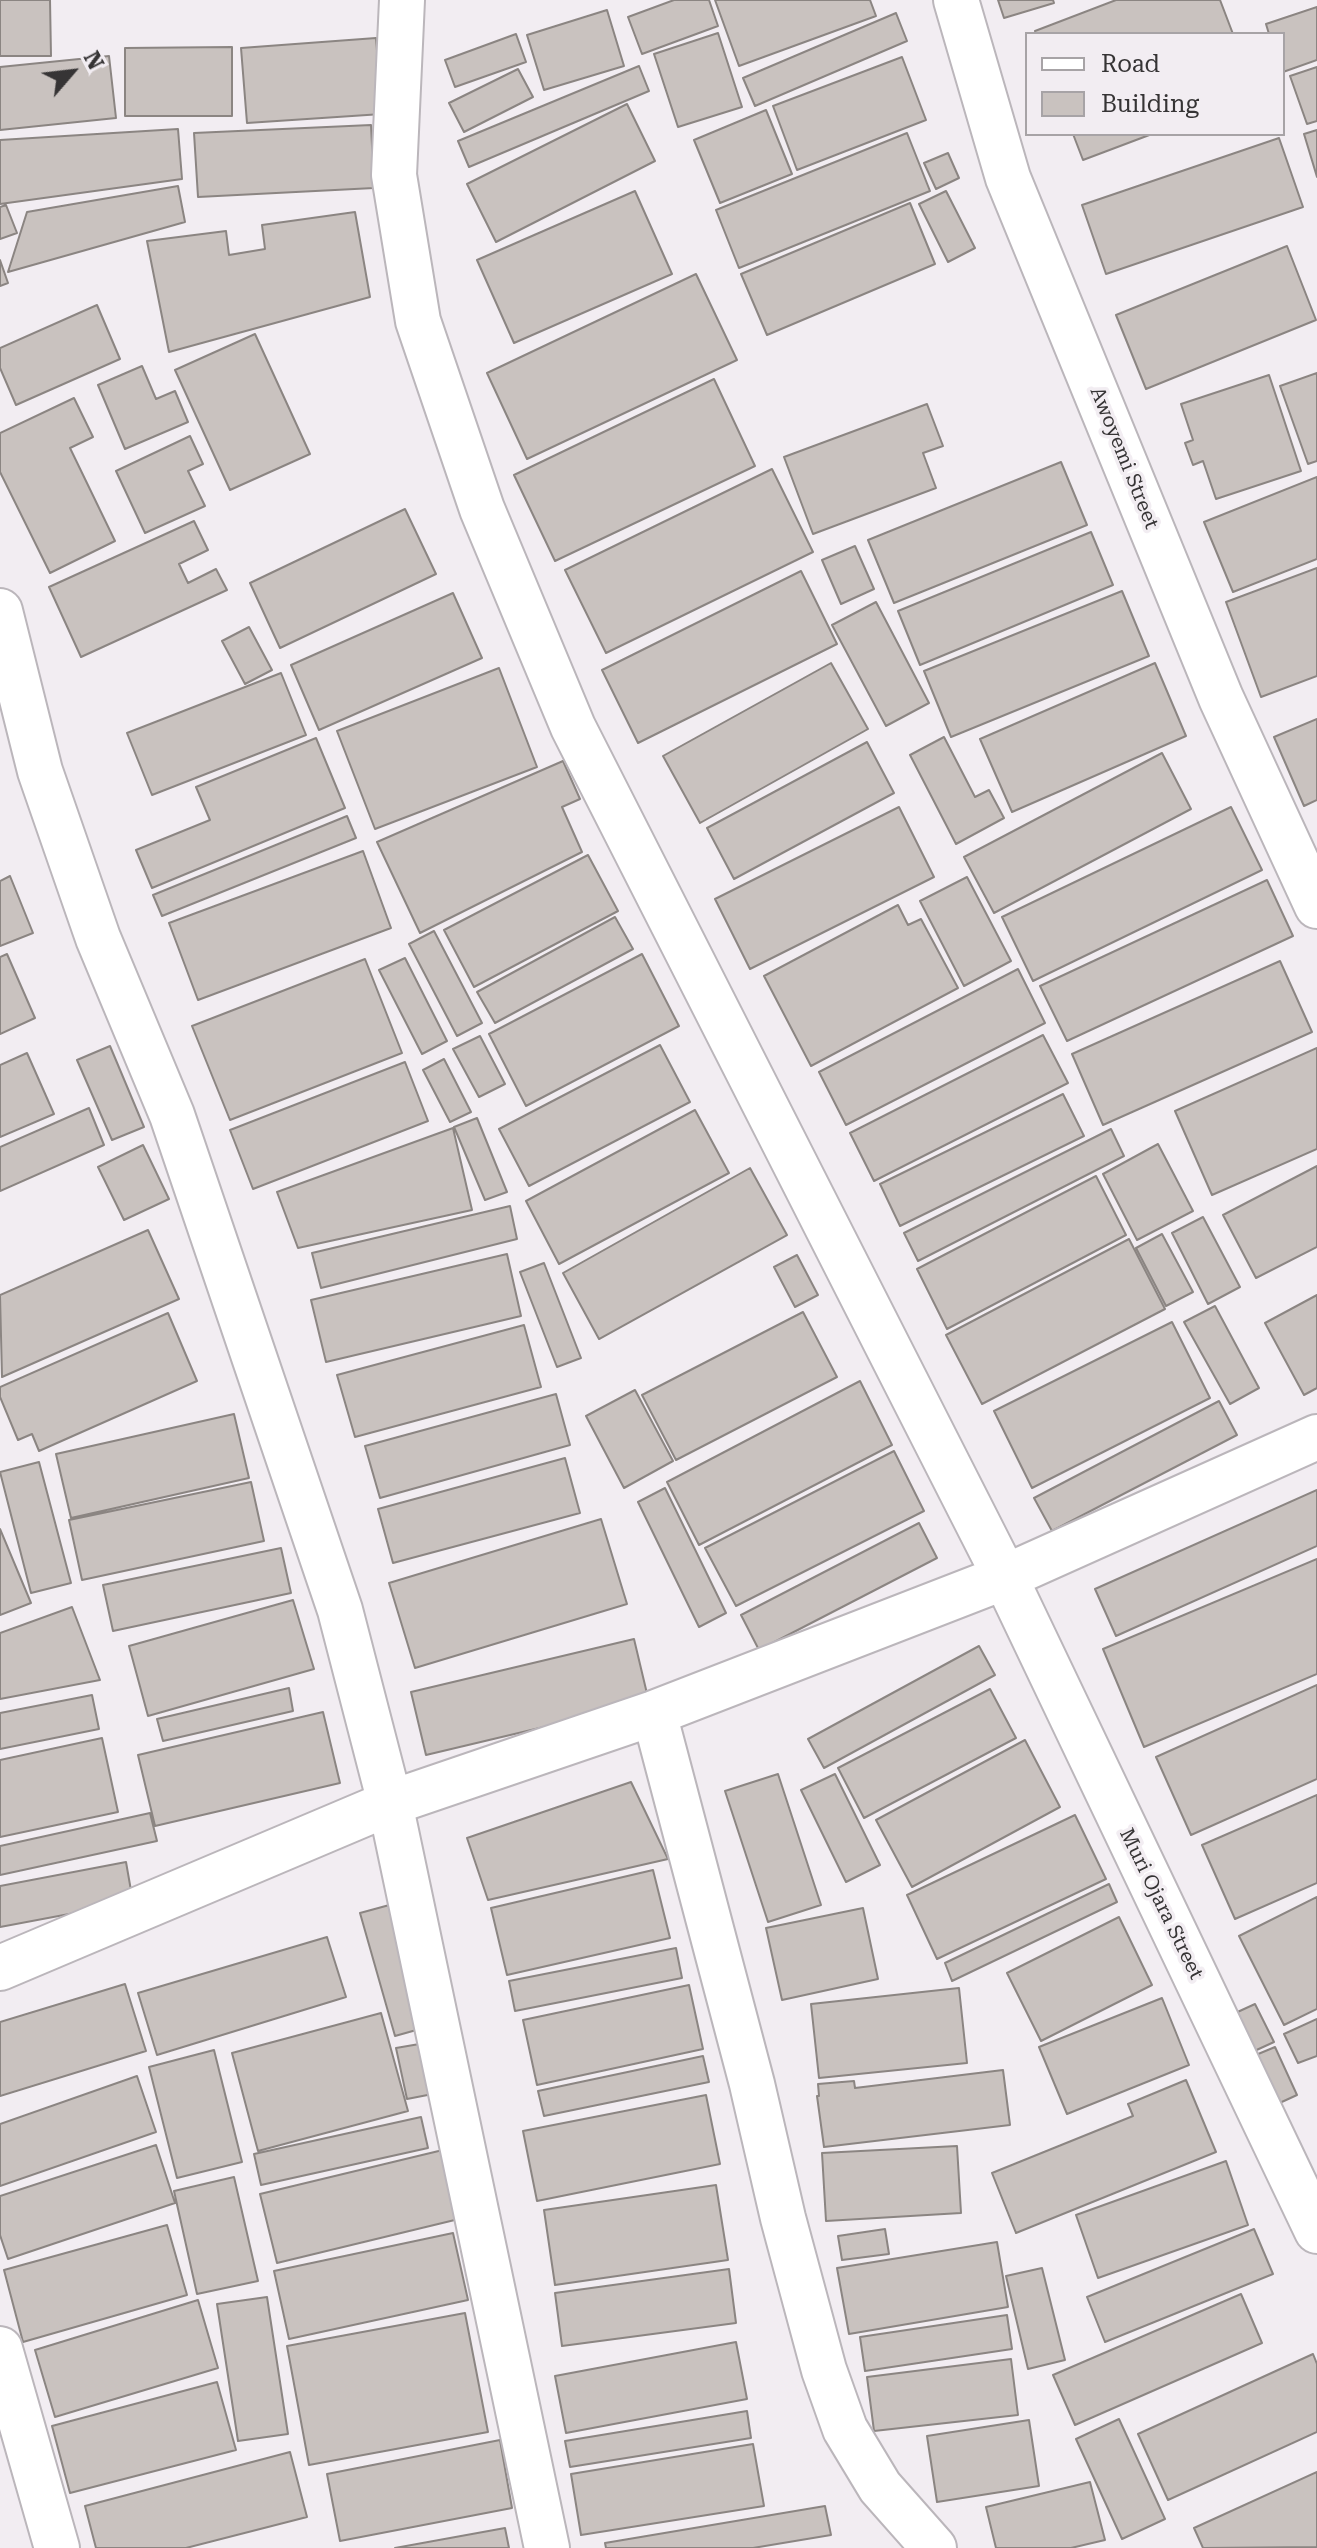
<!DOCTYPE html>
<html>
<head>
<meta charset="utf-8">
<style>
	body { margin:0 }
	#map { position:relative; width:1317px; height:2548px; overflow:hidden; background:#f2edf2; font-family:"Roboto Serif",serif }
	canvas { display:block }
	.legend { position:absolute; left:1025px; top:32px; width:260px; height:104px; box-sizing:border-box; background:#f2edf2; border:2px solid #a7a3a6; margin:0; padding:10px 14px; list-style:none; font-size:24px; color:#363435 }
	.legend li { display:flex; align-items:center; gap:16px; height:40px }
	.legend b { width:40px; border:2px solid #a7a3a6 }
	.north { position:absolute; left:32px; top:32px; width:80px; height:80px; -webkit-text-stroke:6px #f2edf2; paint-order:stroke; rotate:62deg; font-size:22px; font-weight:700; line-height:32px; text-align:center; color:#363435 }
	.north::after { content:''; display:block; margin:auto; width:28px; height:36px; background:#363435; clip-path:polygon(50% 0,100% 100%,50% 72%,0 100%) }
</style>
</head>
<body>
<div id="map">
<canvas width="1317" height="2548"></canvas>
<ul class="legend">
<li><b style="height:10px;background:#fff"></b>Road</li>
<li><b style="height:22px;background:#c9c2bf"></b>Building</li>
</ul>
<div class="north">N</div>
</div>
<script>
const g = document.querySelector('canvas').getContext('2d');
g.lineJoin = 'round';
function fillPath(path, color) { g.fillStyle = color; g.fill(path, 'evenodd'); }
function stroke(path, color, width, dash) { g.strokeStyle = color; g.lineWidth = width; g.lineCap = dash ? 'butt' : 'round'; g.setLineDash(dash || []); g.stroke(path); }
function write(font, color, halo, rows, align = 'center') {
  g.font = font + ' "Roboto Serif",serif'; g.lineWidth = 7; g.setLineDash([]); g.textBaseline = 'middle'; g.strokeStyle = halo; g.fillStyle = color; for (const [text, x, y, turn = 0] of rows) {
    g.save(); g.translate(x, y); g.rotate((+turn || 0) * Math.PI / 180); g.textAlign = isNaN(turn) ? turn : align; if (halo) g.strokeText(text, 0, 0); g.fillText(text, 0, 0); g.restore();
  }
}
const building = new Path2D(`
	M0 0H50L51 56H0Z
	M674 0H709L718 26 642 54 628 17Z
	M715 0H870L876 16 739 66Z
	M998 0H1053L1054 3 1004 18Z
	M1116 0H1220L1233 34H1036L1035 31Z
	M1317 7V60L1283 72V34H1269L1266 24Z
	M607 10 624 66 544 90 527 35Z
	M896 13 907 41 755 106 743 78Z
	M718 33 742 107 678 127 654 54Z
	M516 34 526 62 455 87 445 60Z
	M376 38 382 114 247 123 241 48Z
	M232 47V116H125V48Z
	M109 56 116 118 0 130V67Z
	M902 57 926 120 797 170 773 106Z
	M639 66 649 91 469 167 458 141Z
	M1317 67V121L1307 124 1290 76Z
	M518 69 533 97 464 132 449 103Z
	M627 104 655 161 496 242 467 184Z
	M766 110 792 174 720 203 694 140Z
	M371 125 374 188 198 197 194 133Z
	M178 129 182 179 0 204V140Z
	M1317 130V177L1304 134Z
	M907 133 930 191 739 268 716 210Z
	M1073 134H1152L1083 160Z
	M1279 138 1303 207 1106 274 1082 205Z
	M948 153 959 178 936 189 924 163Z
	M178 186 185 222 8 272 27 212Z
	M635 191 672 274 514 343 477 260Z
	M946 191 975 248 948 262 919 204Z
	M910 203 935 264 767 335 741 274Z
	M6 205 17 233 0 239V207Z
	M355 212 370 297 169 352 147 241 226 231 229 255 265 249 262 225Z
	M1287 246 1316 320 1146 389 1116 315Z
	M0 260 8 283 0 286Z
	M696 274 737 360 527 459 487 373Z
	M97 305 120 359 16 405 0 368V348Z
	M255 334 310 454 230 490 175 370Z
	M142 366 156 399 175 391 188 422 125 449 98 385Z
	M1317 373V461L1308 464 1280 386Z
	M1269 375 1301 471 1216 499 1203 461 1193 465 1185 443 1193 440 1181 404Z
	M714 379 755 466 555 561 514 475Z
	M74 398 93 437 70 448 115 541 50 573 0 472V433Z
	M927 404 943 446 923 453 936 488 813 534 784 457Z
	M190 436 203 464 188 471 205 506 145 533 116 471Z
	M1061 462 1087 525 894 603 868 540Z
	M772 469 813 552 606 653 565 570Z
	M1317 477V559L1233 592 1204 522Z
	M405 509 436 574 280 648 250 583Z
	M194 521 208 550 179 564 188 583 216 569 227 590 81 657 49 587Z
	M1091 532 1113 585 920 665 898 611Z
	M855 546 874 589 841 604 822 560Z
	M1317 568V676L1261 697 1226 602Z
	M801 571 837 644 638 743 602 670Z
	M1122 591 1149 656 951 737 924 671Z
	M453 593 482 658 319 730 291 665Z
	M876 602 929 703 886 726 832 625Z
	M249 627 272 670 245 684 222 641Z
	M831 663 868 729 700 823 663 756Z
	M1155 663 1186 736 1012 812 980 739Z
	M499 668 537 767 375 829 337 731Z
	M281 673 306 735 152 795 127 733Z
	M1317 719V800L1304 806 1274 737Z
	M944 737 975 797 989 790 1004 818 956 844 910 755Z
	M316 738 345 808 152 888 136 850 210 820 196 787Z
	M867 742 894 793 734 879 707 828Z
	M1162 753 1191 809 994 913 964 857Z
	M563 761 580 799 562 807 582 852 420 933 377 842Z
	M899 807 934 877 750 969 715 899Z
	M1231 807 1262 870 1033 981 1002 917Z
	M347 816 356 838 162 916 153 895Z
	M363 851 391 928 198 1000 169 923Z
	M588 855 618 911 474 987 444 930Z
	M10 876 33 933 0 946V881Z
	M967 877 1011 961 964 986 920 901Z
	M1267 880 1293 936 1067 1041 1040 986Z
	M898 905 908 925 921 919 958 988 811 1066 764 976Z
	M615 917 633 949 495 1023 477 992Z
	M434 931 482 1023 457 1036 409 944Z
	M7 954 35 1018 0 1034V957Z
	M642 954 679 1026 526 1106 489 1034Z
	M405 958 447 1041 422 1054 379 970Z
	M365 959 402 1053 230 1120 192 1026Z
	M1280 961 1312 1032 1103 1125 1072 1054Z
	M1018 969 1045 1023 846 1125 819 1072Z
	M1043 1035 1068 1083 874 1181 850 1133Z
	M480 1036 505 1084 479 1097 453 1049Z
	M660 1045 690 1102 529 1186 499 1129Z
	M110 1046 144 1127 112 1140 77 1060Z
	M1317 1048V1149L1212 1195 1175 1111Z
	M27 1053 54 1114 0 1137V1065Z
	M444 1059 471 1112 450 1122 423 1070Z
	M405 1062 428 1121 253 1189 230 1130Z
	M1063 1094 1084 1136 900 1226 880 1184Z
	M89 1108 104 1145 0 1191V1147Z
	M695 1110 729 1173 559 1264 526 1201Z
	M477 1118 507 1192 485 1200 454 1127Z
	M453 1128 472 1210 298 1248 277 1192Z
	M1111 1129 1124 1156 918 1261 904 1233Z
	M1158 1144 1193 1211 1137 1240 1103 1174Z
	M143 1145 169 1199 124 1220 98 1167Z
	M1317 1166V1247L1256 1278 1223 1215Z
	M750 1168 787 1235 599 1339 563 1273Z
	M1096 1176 1126 1235 947 1329 917 1269Z
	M510 1206 517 1239 321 1288 312 1253Z
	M1203 1217 1240 1287 1208 1304 1172 1233Z
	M148 1230 179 1299 2 1377 0 1295Z
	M1162 1234 1193 1292 1166 1306 1136 1248Z
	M1129 1239 1165 1309 982 1404 946 1335Z
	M507 1254 521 1316 326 1362 311 1300Z
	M797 1255 818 1295 795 1307 774 1267Z
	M544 1263 581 1358 557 1367 520 1272Z
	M1317 1295V1388L1304 1395 1265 1323Z
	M1215 1306 1259 1388 1230 1404 1184 1322Z
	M803 1312 837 1377 676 1460 642 1395Z
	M168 1313 197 1381 39 1451 32 1434 18 1440 0 1397V1387Z
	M1172 1322 1210 1398 1032 1488 994 1411Z
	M524 1325 541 1387 355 1437 337 1375Z
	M860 1381 892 1445 699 1545 667 1482Z
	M635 1390 673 1461 624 1488 586 1416Z
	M556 1394 570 1445 380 1498 365 1446Z
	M1219 1401 1237 1435 1052 1531 1034 1498Z
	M234 1414 249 1478 71 1518 56 1454Z
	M894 1451 924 1511 736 1606 705 1548Z
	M565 1458 580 1513 393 1563 378 1509Z
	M39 1462 71 1583 31 1593 0 1472Z
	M251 1482 264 1541 82 1580 69 1520Z
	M665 1488 726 1613 699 1627 638 1502Z
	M1317 1490V1546L1116 1636 1095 1589Z
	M601 1519 627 1604 415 1668 389 1583Z
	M919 1523 937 1558 759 1650 741 1615Z
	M0 1529 31 1603 0 1615Z
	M281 1548 291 1593 113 1631 103 1585Z
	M1317 1559V1674L1144 1747 1103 1649Z
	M293 1600 314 1669 148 1716 129 1646Z
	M72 1607 100 1680 0 1699V1633Z
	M634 1639 649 1702 426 1755 411 1692Z
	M979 1646 995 1675 824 1768 808 1739Z
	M1317 1685V1779L1191 1835 1156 1757Z
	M289 1688 293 1711 163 1741 157 1719Z
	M990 1689 1016 1738 864 1818 838 1768Z
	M92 1695 99 1729 0 1749V1713Z
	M323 1712 340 1783 155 1826 138 1755Z
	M102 1738 118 1812 0 1837V1760Z
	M1025 1740 1060 1807 912 1887 876 1820Z
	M778 1774 821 1905 768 1922 725 1791Z
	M835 1774 880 1865 846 1882 801 1790Z
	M631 1782 668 1859 488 1900 467 1838Z
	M1317 1795V1883L1235 1919 1202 1845Z
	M150 1813 157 1841 0 1875V1846Z
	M1075 1815 1106 1879 937 1959 907 1895Z
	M126 1862 133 1902 0 1927V1886Z
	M653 1870 670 1938 507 1975 491 1908Z
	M1109 1884 1117 1902 952 1981 945 1963Z
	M1317 1897V2009L1284 2025 1239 1936Z
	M393 1904 427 2027 395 2036 360 1913Z
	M863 1908 878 1979 782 2000 766 1928Z
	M1119 1917 1152 1985 1041 2041 1007 1973Z
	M327 1937 346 1997 157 2055 138 1993Z
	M676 1948 682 1978 515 2011 509 1981Z
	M125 1984 146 2051 0 2096V2022Z
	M689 1985 703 2049 537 2085 523 2020Z
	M959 1988 967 2063 819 2078 811 2004Z
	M1162 1998 1189 2065 1067 2114 1039 2047Z
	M1255 2004 1274 2042 1250 2053 1231 2015Z
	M381 2013 408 2111 258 2151 232 2053Z
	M1317 2019V2056L1298 2063 1284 2034Z
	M431 2042 443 2092 407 2099 396 2048Z
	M1275 2047 1297 2095 1273 2106 1251 2057Z
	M214 2050 242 2162 177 2178 149 2067Z
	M703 2056 709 2082 544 2116 538 2091Z
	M1003 2070 1010 2125 824 2147 817 2096H819L818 2084 854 2081 855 2088Z
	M137 2076 156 2132 0 2186V2124Z
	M1186 2080 1216 2152 1016 2233 992 2173 1133 2116 1128 2104Z
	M706 2095 720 2164 537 2201 523 2131Z
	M421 2117 428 2148 261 2185 254 2154Z
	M156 2145 175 2203 8 2259 0 2235V2196Z
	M957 2146 961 2213 826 2221 822 2153Z
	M447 2149 463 2218 277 2263 260 2194Z
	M1226 2161 1248 2225 1098 2278 1076 2215Z
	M234 2177 258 2281 197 2294 174 2191Z
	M716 2185 728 2260 555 2285 544 2210Z
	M167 2225 187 2295 23 2342 4 2270Z
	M885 2229 889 2254 842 2260 838 2236Z
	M1254 2229 1273 2274 1105 2342 1087 2297Z
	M453 2233 468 2300 289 2339 274 2271Z
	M997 2242 1008 2307 849 2334 837 2268Z
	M1042 2268 1065 2360 1028 2369 1006 2276Z
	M729 2269 736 2323 562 2346 555 2293Z
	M1241 2294 1262 2343 1075 2425 1053 2375Z
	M267 2297 288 2434 238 2441 217 2304Z
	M198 2300 218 2368 55 2417 35 2350Z
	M465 2313 488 2432 309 2465 287 2346Z
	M1007 2315 1012 2349 865 2371 860 2337Z
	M736 2342 747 2399 566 2433 555 2376Z
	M1313 2354 1317 2364V2432L1168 2500 1138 2434Z
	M1011 2359 1018 2415 874 2431 867 2377Z
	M217 2382 236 2450 70 2493 52 2426Z
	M747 2411 751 2438 570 2467 565 2441Z
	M1119 2419 1165 2519 1122 2539 1076 2439Z
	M1029 2420 1039 2486 937 2502 927 2436Z
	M500 2440 512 2508 340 2541 327 2474Z
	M753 2444 764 2506 581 2535 571 2474Z
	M290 2452 307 2517 186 2548H96L85 2506Z
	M1317 2472V2547L1203 2548 1194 2528Z
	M1090 2482 1105 2540 1071 2548H996L986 2507Z
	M825 2506 831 2535 753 2548H606L605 2543Z
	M505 2528 509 2548H395Z`);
const street = new Path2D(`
	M402 0 394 175 418 321 482 509 573 727 1005 1577 1317 2231
	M956 0 1008 178 1221 698 1317 906
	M0 611 40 771 98 938 172 1115 340 1610 390 1803 547 2548
	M654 1713 752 2084 783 2218 824 2370 845 2429 880 2487 934 2548
	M0 1968 390 1803 654 1713 1005 1577 1317 1437
	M0 2349 57 2548`);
const streetNames = [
	["Awoyemi Street",1124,458,68],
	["Muri Ojara Street",1161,1904,64]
];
fillPath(building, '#c9c2bf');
stroke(building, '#8b8582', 2);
stroke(street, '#bbb6bb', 48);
stroke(street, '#fff', 44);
write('20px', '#363435', '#f2edf2', streetNames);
</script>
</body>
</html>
